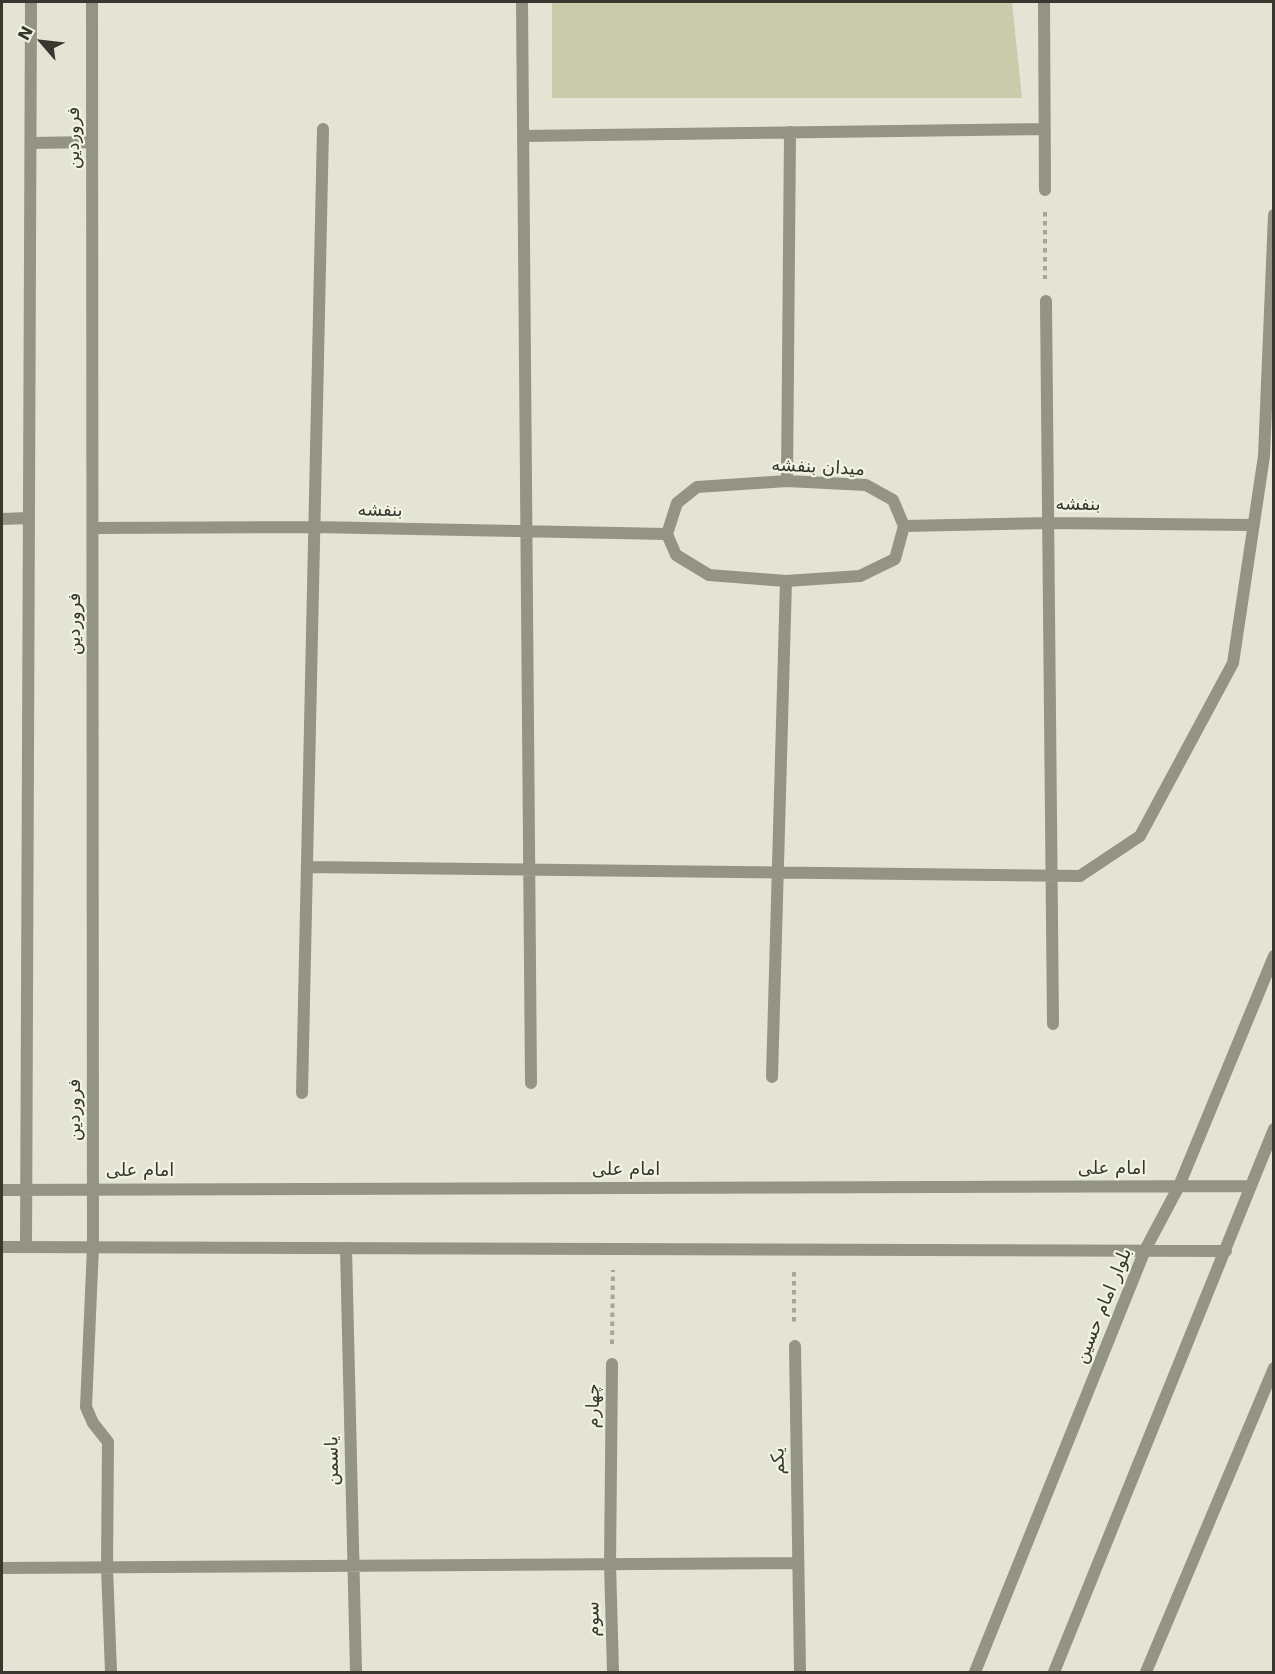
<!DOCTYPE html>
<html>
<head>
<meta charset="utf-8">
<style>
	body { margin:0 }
	#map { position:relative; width:1275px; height:1674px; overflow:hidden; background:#e4e4d4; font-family:"DejaVu Sans",sans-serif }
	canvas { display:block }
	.frame { position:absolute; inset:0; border:3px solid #373730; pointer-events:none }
	.north { position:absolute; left:12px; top:12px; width:60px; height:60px; -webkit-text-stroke:4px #f1f2e1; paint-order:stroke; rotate:298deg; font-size:16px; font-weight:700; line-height:24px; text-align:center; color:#373730 }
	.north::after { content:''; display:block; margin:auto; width:21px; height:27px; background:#373730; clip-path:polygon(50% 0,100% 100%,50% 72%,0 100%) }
</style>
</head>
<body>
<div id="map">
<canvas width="1275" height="1674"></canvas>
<div class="frame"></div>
<div class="north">N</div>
</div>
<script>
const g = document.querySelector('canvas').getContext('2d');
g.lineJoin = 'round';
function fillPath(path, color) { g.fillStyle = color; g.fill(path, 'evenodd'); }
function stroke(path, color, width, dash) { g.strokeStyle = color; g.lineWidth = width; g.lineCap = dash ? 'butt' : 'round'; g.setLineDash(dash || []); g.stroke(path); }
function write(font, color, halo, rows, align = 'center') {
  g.font = font + ' "DejaVu Sans",Cairo,sans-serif'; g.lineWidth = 4.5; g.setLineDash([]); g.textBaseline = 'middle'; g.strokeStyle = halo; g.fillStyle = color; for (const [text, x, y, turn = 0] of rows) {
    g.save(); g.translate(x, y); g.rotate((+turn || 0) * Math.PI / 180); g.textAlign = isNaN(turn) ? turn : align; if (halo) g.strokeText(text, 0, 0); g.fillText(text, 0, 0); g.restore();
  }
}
const green = new Path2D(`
	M552 2H1012L1022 98H552Z`);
const path = new Path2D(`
	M1045 212V279
	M794 1272V1325
	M612 1344 613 1270`);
const minor = new Path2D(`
	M522 2 531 1083
	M1044 2 1045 190
	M523 136 1045 129
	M1046 301 1053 1024
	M787 481 866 485 893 500 904 526 895 559 860 576 786 581 709 575 676 555 667 534 677 503 697 487Z
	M787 481 790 132
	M2 519 29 518
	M904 526 1049 523 1253 525
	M93 528 314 527 667 534
	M307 867 1080 876 1140 836 1233 663 1264 456 1274 215
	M772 1077 786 581
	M302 1093 323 129
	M93 1247 86 1407 93 1423 108 1442 107 1568 111 1672
	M346 1248 356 1672
	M795 1346 800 1672
	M612 1364 610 1564 613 1672
	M2 1568 798 1563
	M1146 1672 1274 1368`);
const tertiary = new Path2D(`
	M92 2 93 1247
	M31 143 92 142
	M2 1190 1250 1186
	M2 1247 1226 1251
	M26 1247 31 2
	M975 1672 1145 1250 1179 1186 1274 956
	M1054 1672 1274 1129`);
const streetNames = [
	["فروردین",74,138,-90],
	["میدان بنفشه",818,468,3],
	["بنفشه",1078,505,1],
	["بنفشه",380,511,1],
	["فروردین",75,624,-90],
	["فروردین",75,1110,-90],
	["امام علی",1112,1169],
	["امام علی",626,1170],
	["امام علی",140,1171],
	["بلوار امام حسین",1104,1306,-68],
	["چهارم",594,1406,-89],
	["یاسمن",333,1461,-91],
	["یکم",779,1461,-91],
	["سوم",594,1619,-91]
];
fillPath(green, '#cacbaa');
stroke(path, '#a5a598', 4, [4.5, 4.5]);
stroke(minor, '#949484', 12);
stroke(tertiary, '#949484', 12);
write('18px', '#373730', '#f1f2e1', streetNames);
</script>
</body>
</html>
